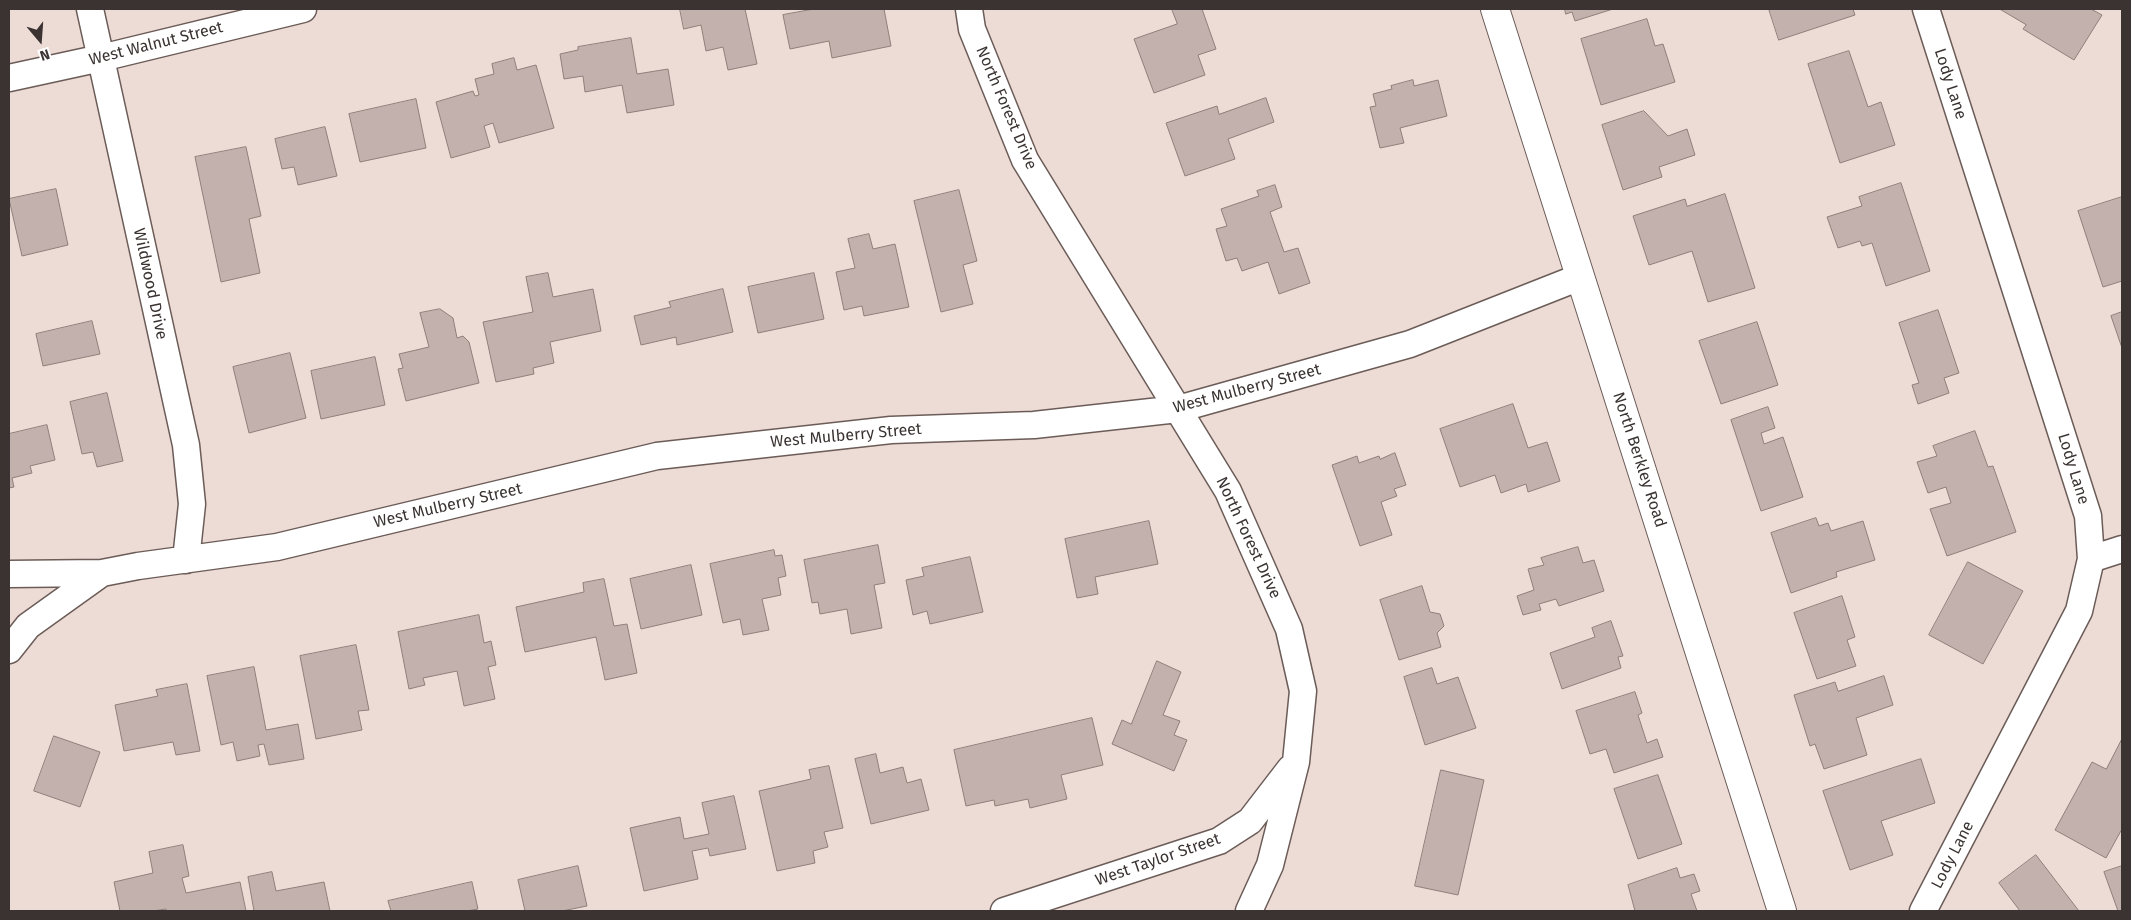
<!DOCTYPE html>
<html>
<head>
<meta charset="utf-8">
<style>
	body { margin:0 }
	#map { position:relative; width:2131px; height:920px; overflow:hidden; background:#eddbd6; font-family:"Fira Sans",sans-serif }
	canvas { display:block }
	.frame { position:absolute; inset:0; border:10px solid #3a3332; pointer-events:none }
	.north { position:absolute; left:15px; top:15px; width:50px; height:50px; -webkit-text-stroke:4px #fff; paint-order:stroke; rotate:162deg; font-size:14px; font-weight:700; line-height:20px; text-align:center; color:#3a3332 }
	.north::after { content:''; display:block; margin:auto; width:18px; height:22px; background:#3a3332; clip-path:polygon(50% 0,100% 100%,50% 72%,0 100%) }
</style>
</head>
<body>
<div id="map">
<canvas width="2131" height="920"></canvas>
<div class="frame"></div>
<div class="north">N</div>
</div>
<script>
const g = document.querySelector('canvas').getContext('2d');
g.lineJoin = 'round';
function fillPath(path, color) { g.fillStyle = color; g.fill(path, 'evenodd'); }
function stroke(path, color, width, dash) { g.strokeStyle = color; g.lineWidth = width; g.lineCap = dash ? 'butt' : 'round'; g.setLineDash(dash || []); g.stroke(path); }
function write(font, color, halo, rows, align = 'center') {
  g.font = font + ' "Fira Sans",sans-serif'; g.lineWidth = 4.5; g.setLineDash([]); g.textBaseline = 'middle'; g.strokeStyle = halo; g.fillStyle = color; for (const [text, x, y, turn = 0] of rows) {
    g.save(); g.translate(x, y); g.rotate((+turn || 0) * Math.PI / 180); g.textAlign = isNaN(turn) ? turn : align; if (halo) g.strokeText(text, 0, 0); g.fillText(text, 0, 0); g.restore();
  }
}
const building = new Path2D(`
	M680 9H745L757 64 728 70 723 47 706 51 701 25 684 29Z
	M814 9H884L891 46 832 58 829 41 790 49 783 15Z
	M1172 9H1202L1216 49 1198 55 1205 75 1154 93 1134 39 1177 24Z
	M1565 9H1613L1575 21 1572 12 1566 14Z
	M1769 9H1853L1855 15 1779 40Z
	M2000 9H2091L2102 15 2074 60 2023 29 2026 25Z
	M1647 19 1655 46 1663 44 1675 82 1601 105 1581 39Z
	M631 38 637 74 668 69 674 105 627 113 622 85 585 92 583 76 564 79 560 54 578 50V47Z
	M1849 51 1868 107 1881 102 1895 145 1840 163 1808 64Z
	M514 58 517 70 536 65 554 128 499 143 493 123 484 126 490 147 451 158 436 102 473 91 475 96 479 95 475 79 494 74 492 64Z
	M1413 80 1414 86 1438 80 1447 116 1400 128 1404 143 1380 148 1370 107 1376 106 1373 94 1392 89 1391 86Z
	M1266 98 1274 122 1228 139 1235 159 1185 176 1166 123 1217 106 1219 114Z
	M416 99 426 148 360 162 349 114Z
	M1644 111 1668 136 1687 129 1695 155 1659 167 1662 177 1623 190 1602 125Z
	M325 127 337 176 298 185 294 167 282 169 275 139Z
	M246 147 261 216 249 219 260 273 221 282 195 157Z
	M1901 183 1930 271 1886 286 1872 243 1862 246 1860 241 1838 248 1827 217 1862 206 1859 197Z
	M1275 185 1282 207 1270 212 1284 252 1298 248 1310 283 1279 294 1268 262 1242 271 1237 258 1226 261 1216 229 1227 226 1221 209 1259 196 1257 191Z
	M56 189 68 245 22 256 9 199Z
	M959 190 977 261 963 265 973 304 941 312 914 201Z
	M1725 194 1755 288 1708 302 1692 251 1649 265 1633 216 1685 199 1687 206Z
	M2122 197V281L2103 287 2078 211Z
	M869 234 873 249 895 244 909 307 864 316 862 306 844 310 836 272 855 268 848 239Z
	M548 273 553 297 593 289 601 331 550 342 554 363 533 368 534 374 496 382 483 322 533 312 526 277Z
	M814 273 824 319 758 333 748 287Z
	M723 289 733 332 677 345 676 337 641 345 634 316 671 307 669 302Z
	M440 309 453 318 457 338 463 336 469 342 479 383 406 401 398 369 403 368 399 354 429 347 420 313Z
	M1938 310 1959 373 1944 378 1949 393 1918 404 1912 385 1919 383 1899 323Z
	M2122 312V348L2111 316Z
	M92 321 100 354 43 366 36 334Z
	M1757 322 1778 385 1721 404 1699 341Z
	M290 353 306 418 249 433 233 367Z
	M375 357 385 405 321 419 311 371Z
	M107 393 123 461 97 467 93 452 82 454 70 402Z
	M1513 404 1528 448 1547 442 1560 481 1528 492 1526 484 1501 493 1495 475 1460 487 1440 429Z
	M1768 407 1775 428 1761 433 1764 444 1783 437 1803 497 1761 511 1731 420Z
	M47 425 55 460 30 466 32 473 12 478 14 487 9 488V434Z
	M1975 431 1988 467 1993 466 2016 532 1947 556 1930 509 1951 503 1946 487 1928 493 1917 462 1937 456 1933 446Z
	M1395 453 1406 485 1394 489 1397 496 1381 502 1392 535 1360 546 1332 465 1357 456 1359 463 1379 456 1380 459Z
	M1816 518 1819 526 1828 523 1831 531 1863 521 1875 560 1836 572 1837 577 1791 593 1771 533Z
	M1149 521 1158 564 1095 577 1098 594 1077 598 1065 539Z
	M878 545 885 583 874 585 882 628 851 634 847 609 820 614 818 602 812 603 804 560Z
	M1578 547 1583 563 1594 560 1604 591 1559 606 1556 599 1539 604 1541 610 1523 615 1517 596 1534 590 1528 569 1544 565 1541 558Z
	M774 550 775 556 782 555 786 576 778 578 781 595 762 599 769 630 743 635 740 619 723 623 710 564Z
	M970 557 983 612 930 624 927 611 913 615 906 580 924 576 922 568Z
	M1968 562 2023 591 1983 664 1929 635Z
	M691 565 702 615 641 629 630 579Z
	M604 579 614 626 627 624 637 673 605 680 596 637 525 652 516 607 584 592 583 583Z
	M1422 586 1430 612 1440 614 1444 626 1437 633 1441 647 1399 660 1380 600Z
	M1842 596 1855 637 1847 640 1856 666 1817 679 1794 613Z
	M479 615 484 643 491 641 496 665 488 667 495 699 464 706 457 671 423 678 425 685 409 689 398 632Z
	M1611 621 1623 656 1618 657 1621 668 1562 689 1550 653 1595 637 1592 628Z
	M356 645 369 710 358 711 362 730 316 739 300 656Z
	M1157 661 1181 672 1163 715 1180 721 1174 735 1187 740 1174 771 1112 744 1122 720 1131 724Z
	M254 667 266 730 298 724 304 759 269 765 264 744 258 745 260 756 237 761 233 742 221 745 207 676Z
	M1432 668 1437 684 1458 677 1476 728 1425 745 1404 677Z
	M1884 676 1893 705 1856 718 1867 755 1824 769 1815 744 1810 746 1794 695 1835 682 1838 691Z
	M187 684 200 751 176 755 173 742 124 751 115 705 158 696 156 690Z
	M1635 692 1642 713 1638 715 1647 743 1657 739 1663 757 1614 773 1606 749 1590 754 1576 711Z
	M1092 718 1103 765 1061 775 1067 799 1030 808 1028 799 995 806 994 800 966 806 954 750Z
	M54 736 100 752 80 807 34 791Z
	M2122 739V829L2106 858 2055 830 2092 762 2106 769Z
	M876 754 880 773 903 767 907 783 921 779 929 810 871 824 855 759Z
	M1921 759 1935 803 1881 821 1893 855 1850 870 1823 791Z
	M829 766 843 828 824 832 828 847 813 851 815 863 777 871 759 791 811 779 809 770Z
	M1441 770 1484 780 1458 895 1415 886Z
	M1658 775 1682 844 1638 859 1614 789Z
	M734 796 746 849 710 856 708 848 692 851 698 879 644 891 630 828 680 817 684 839 709 834 702 803Z
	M183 845 189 876 182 878 186 893 240 882 246 911H167L166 909 153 911H120L114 882 153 873 149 852Z
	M2036 855 2079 911H2020L1999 883Z
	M578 866 587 906 562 911H525L518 880Z
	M2122 866V911H2118L2104 872Z
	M1677 868 1680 878 1694 874 1700 891 1691 894 1697 911H1635L1628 885Z
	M272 872 276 891 324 882 330 911H254L248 877Z
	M472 882 478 909 467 911H391L388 901Z`);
const minor = new Path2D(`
	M90 9 186 445 192 504 186 560
	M969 9 972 29 1025 160 1228 491 1289 629 1303 691 1296 762 1270 865 1249 911
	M9 78 101 58 303 9
	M2091 559 2122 549
	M9 574 102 573
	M9 650 28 626 102 573 138 566 277 547 657 456 891 430 1034 425 1178 409 1410 344 1580 277
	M1004 911 1219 841 1250 821 1290 769
	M1923 911 2079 611 2091 559 2088 516 1926 9`);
const tertiary = new Path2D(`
	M1495 9 1782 911`);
const streetNames = [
	["West Walnut Street",156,44,-14],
	["Lody Lane",1950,84,72],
	["North Forest Drive",1006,108,67],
	["Wildwood Drive",150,284,78],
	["West Mulberry Street",1247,389,-15],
	["West Mulberry Street",846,436,-5],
	["North Berkley Road",1639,460,72],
	["Lody Lane",2073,469,73],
	["West Mulberry Street",448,506,-13],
	["North Forest Drive",1248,538,65],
	["Lody Lane",1953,855,-63],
	["West Taylor Street",1158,860,-19]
];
fillPath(building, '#c2b1ac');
stroke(building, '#8f7f7a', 1);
stroke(minor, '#6b5c57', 29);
stroke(tertiary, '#6b5c57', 30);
stroke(minor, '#fff', 26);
stroke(tertiary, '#fff', 28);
write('16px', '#3a3332', '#fff', streetNames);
</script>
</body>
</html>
